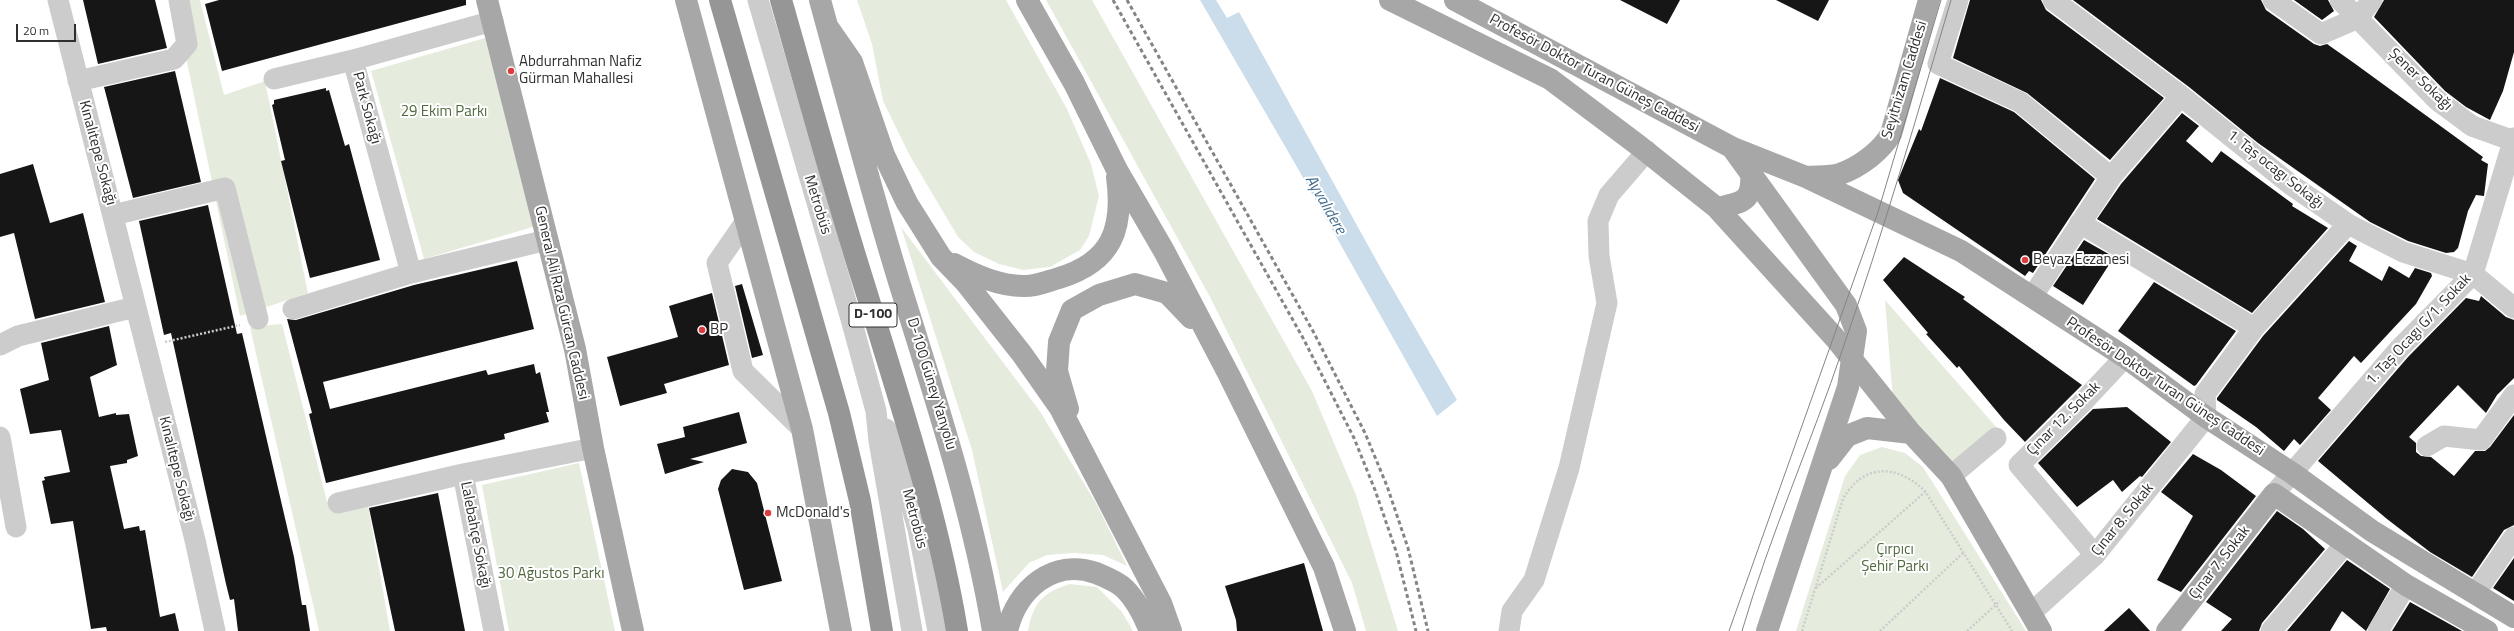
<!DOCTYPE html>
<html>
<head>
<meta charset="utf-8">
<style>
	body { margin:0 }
	#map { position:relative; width:2514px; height:631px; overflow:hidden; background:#fff; font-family:"Titillium Web",sans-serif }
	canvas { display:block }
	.scale { position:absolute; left:16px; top:24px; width:60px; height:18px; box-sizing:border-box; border:2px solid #2f2f2f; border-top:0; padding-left:5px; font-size:12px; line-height:14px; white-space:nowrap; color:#2f2f2f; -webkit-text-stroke:3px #fff; paint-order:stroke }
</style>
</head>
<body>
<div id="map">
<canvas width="2514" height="631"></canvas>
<div class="scale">20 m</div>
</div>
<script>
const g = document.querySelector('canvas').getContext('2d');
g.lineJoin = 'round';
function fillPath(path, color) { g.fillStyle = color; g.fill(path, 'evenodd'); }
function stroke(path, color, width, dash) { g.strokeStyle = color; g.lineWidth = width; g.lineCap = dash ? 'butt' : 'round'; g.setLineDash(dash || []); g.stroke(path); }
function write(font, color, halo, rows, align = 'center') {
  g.font = font + ' "Titillium Web",sans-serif'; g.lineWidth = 4; g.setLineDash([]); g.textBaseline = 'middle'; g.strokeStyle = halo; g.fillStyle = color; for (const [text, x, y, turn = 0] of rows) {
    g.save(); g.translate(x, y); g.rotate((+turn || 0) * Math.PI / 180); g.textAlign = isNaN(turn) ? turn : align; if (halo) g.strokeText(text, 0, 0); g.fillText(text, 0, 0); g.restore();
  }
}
const green = new Path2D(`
	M174 0H200L224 95 265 81 308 293 240 316Z
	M857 0H1006L1067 109 1091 164 1099 196 1089 236 1080 250 1050 267 1023 270 999 264 974 252 958 237 910 156 883 101 872 44Z
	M1046 0H1092L1312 391 1356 495 1398 631H1366L1352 583 1210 297Z
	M485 38 536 226 424 259 371 71Z
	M901 227 1039 410 1096 503 1127 566 1103 555 1074 553 1047 555 1029 563 1003 592 972 450Z
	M1885 300 1998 429 1952 464 1893 400Z
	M282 324 327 502 365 488 390 631H319L250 327Z
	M1882 447 1905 453 1923 467 2026 631H1796L1845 476 1860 455Z
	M579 463 615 631H509L482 485Z
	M1070 584 1097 587 1122 612 1133 631H1028C1033 603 1043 592 1070 584Z`);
const water = new Path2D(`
	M1200 0H1216L1227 18 1239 12 1380 267 1457 400 1437 416 1297 167Z`);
const building = new Path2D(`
	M83 0H155L167 48 98 64Z
	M219 0H466V5L222 71 205 4Z
	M1620 0H1680L1667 24Z
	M1776 0H1829L1818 21Z
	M1970 0H2041L2046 10 2164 98 2110 160 2027 93 1953 58Z
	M2073 0H2261L2266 10 2314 44 2320 46 2327 44 2354 63 2483 157 2481 160 2488 164 2484 196 2476 195 2468 211 2458 248 2454 252 2446 253 2408 241 2370 222 2258 143 2189 87Z
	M2294 0H2328L2334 11 2322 20Z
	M2384 0H2514V52L2503 91 2490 120 2466 107 2445 91 2374 17Z
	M175 71 201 182 133 198 104 87Z
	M1940 78 2014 112 2095 179 2033 273 2029 271 2025 276 1903 193 1898 180 1919 129 1921 131Z
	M326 88V91L329 90 345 146 349 144 380 260 310 278 281 161 285 160 272 105 274 104V100Z
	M2182 113 2199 126 2186 141 2212 163 2221 151 2293 204 2292 206 2328 228 2252 313 2097 219 2121 184Z
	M33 164 50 223 83 213 105 302 35 319 14 233 0 237V174Z
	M208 205 237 334 242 333 249 363 294 557 302 605H306L310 631H238L234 599 230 600 226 584 171 333 164 335 139 221Z
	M2084 240 2114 257 2083 305 2053 286Z
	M2349 241 2357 246 2349 261 2382 281 2389 266 2409 278 2415 268 2431 273 2432 276 2416 304 2361 363 2354 356 2318 398 2331 410 2300 445 2294 439 2284 451 2256 427 2217 400V398L2263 336Z
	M1904 257 1965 297 1963 299 2082 385 2025 442 2004 420 1959 366 1957 368 1926 334 1928 333 1883 280Z
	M517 261 534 329 323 382 330 409 486 370 488 375 534 364 536 374 540 372 549 412H546L549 422 504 434 505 439 326 483 309 414 312 413 287 319 296 320 414 285Z
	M2154 282 2236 331 2196 385 2194 386 2118 331Z
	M742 284 763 355 752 358 735 286Z
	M712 293 729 365 664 384 667 393 620 406 607 357 678 337 669 306Z
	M2481 296 2506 317 2514 320V378L2497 395 2486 413 2458 385 2409 437 2416 443V452L2421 456 2431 457 2454 476 2475 451H2485L2490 447 2514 415V525L2504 530 2472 577 2430 552 2387 519 2318 461 2408 357 2466 298 2479 301Z
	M109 326 117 365 90 377 99 417 116 413V415L129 414 138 456 127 460V463L110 466 124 529 139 526 140 531 145 530 160 617 175 613 179 631H107L106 627 91 629 73 521 51 524 42 481 45 480 44 477 70 472 61 430 30 434 20 389 49 380 41 343Z
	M2127 407 2171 442 2142 477 2140 476 2122 492 2113 480 2077 507 2038 463 2093 409Z
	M739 412 747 443 690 459 704 462 665 474 657 444 685 437 683 427Z
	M2193 454 2221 470 2256 496 2181 592 2157 580 2193 516 2161 492Z
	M732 469 748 472 757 483 782 581 744 590 718 489 721 480Z
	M438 493 465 631H395L369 508Z
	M2277 511 2303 529 2325 549 2262 623 2259 631H2221L2232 619 2206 602Z
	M2514 558V601L2493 588Z
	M2347 560 2390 589 2366 631 2342 611 2330 631H2287Z
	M1304 563 1323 631H1237L1236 620 1225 586Z
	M2410 602 2462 631H2392Z
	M2129 608 2150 631H2104Z`);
const path = new Path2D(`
	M165 342 240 325
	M1816 588 1925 492
	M1802 631 1843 499C1863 463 1897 464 1925 491L2012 631
	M1880 631 1963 553
	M1967 631 2000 601`);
const minor = new Path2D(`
	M58 0 195 540 215 631
	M758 0 851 319 876 411 879 441 912 631
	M1958 0 1938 64 2020 102 2111 177
	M2053 0 2181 96 2290 184 2348 224 2403 252 2473 274 2514 308
	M2273 0 2321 34 2358 18 2372 0
	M2340 0 2437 100 2472 126 2514 141
	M353 60 411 273
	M274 79 353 60 493 21
	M78 81 174 59 187 44 179 0
	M113 215 225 188 258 319
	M746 221 717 263 743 371 802 429
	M2080 223 2254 328
	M2032 297 2111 177 2181 96
	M293 309 411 273 547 240
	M0 345 18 336 135 307
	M886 429 893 443 918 529 938 631
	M0 437 16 527
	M2427 446 2444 436 2481 440 2514 395
	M463 474 494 631
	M1951 476 1996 438
	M2274 494 2399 349 2473 274 2514 138
	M338 503 463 474 593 448
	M2095 555 2019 465 2082 403 2125 357
	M2476 592 2514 537
	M2031 613 2095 555 2206 417 2205 394 2254 328 2348 224
	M1509 631 1512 611 1534 580 1569 468 1607 303 1599 256 1598 221 1609 195 1647 151
	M2271 631 2346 543
	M2378 631 2406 585`);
const major = new Path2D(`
	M487 0 575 349 593 448 633 631
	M686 0 802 429 841 631
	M820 0C846 95 871 191 900 285 936 400 973 512 993 631
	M1027 0 1074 83 1117 170 1164 251 1229 375 1324 567 1345 631
	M1390 0 1550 79 1638 145 1717 208 1835 338 1911 433 1951 476 2041 631
	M1455 0 1733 148 1806 177 1961 251 2125 357 2206 417 2292 473 2372 531 2514 617
	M827 26 852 62 884 155 907 203 941 257 966 283 1022 354 1060 408 1161 603 1171 631
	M1733 149 1846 305 1856 331 1848 387 1767 631
	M1806 177C1817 176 1830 177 1840 174 1860 167 1881 151 1891 134L1929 0
	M1717 208C1745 202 1753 201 1751 170
	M954 264C975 275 999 286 1023 286 1035 287 1048 281 1059 278 1112 262 1124 229 1117 177
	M1068 409 1057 371 1059 342 1072 310 1099 295 1135 284 1167 293 1191 318
	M1829 459 1847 436 1867 428 1911 433
	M1007 631C1017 589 1053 558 1096 573 1106 577 1118 582 1125 589 1137 601 1144 616 1150 631
	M2167 631 2274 494 2406 585 2487 631`);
const highway = new Path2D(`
	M720 0 839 413 860 501 882 631
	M781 0C809 98 836 197 867 294 901 405 938 516 957 631`);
const tram = new Path2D(`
	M1729 631 1878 212 1941 0
	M1742 631C1770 535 1811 443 1843 348 1883 233 1917 116 1951 0`);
const rail = new Path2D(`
	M1113 0 1303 338 1354 438 1375 490 1396 551 1416 631
	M1127 0 1314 333 1365 433 1387 486 1408 548 1428 631`);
const markers = [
	[511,71,4,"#dc3c40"],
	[2025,260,4,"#dc3c40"],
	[702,330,4,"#dc3c40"],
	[768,513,4,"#dc3c40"]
];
const shields = [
	[873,315,48]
];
const shieldNames = [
	["D-100",873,315]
];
const poiNames = [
	["Abdurrahman Nafiz",519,62],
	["Gürman Mahallesi",519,79],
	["Beyaz Eczanesi",2033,260],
	["BP",710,330],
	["McDonald's",776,513]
];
const streetNames = [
	["Profesör Doktor Turan Güneş Caddesi",1594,74,28],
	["Seyitnizam Caddesi",1905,80,-73],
	["Şener Sokağı",2420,80,44],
	["Park Sokağı",366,108,75],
	["Kınalıtepe Sokağı",97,153,75],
	["1. Taş ocagı Sokağı",2275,170,38],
	["Metrobüs",817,205,73],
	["General Ali Rıza Gürcan Caddesi",561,303,77],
	["1. Taş Ocagı G/1. Sokak",2419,330,-47],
	["D-100 Güney Yanyolu",931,384,73],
	["Profesör Doktor Turan Güneş Caddesi",2165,387,34],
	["Çınar 12. Sokak",2064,419,-45],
	["Kınalıtepe Sokağı",176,469,76],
	["Metrobüs",914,519,75],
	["Çınar 8. Sokak",2123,520,-51],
	["Lalebahçe Sokağı",475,535,79],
	["Çınar 7. Sokak",2220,563,-52]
];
const parkNames = [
	["29 Ekim Parkı",444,112],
	["Çırpıcı",1895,550],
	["Şehir Parkı",1895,567],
	["30 Ağustos Parkı",551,574]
];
const waterNames = [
	["Ayvalıdere",1325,205,60]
];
fillPath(green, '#e5ecde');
fillPath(water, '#cbddea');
fillPath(building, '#161616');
stroke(path, '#ccc', 2.5, [2, 2]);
stroke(minor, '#ccc', 21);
stroke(major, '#a7a7a7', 22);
stroke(highway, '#969696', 22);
stroke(tram, '#848484', 1);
stroke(rail, '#848484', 3, [4, 3]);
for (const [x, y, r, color] of markers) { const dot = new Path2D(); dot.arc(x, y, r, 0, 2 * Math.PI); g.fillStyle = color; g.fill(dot); stroke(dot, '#fff', 1.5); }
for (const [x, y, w] of shields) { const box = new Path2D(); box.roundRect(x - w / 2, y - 12, w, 24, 3); g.fillStyle = '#fff'; g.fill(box); stroke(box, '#2f2f2f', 1); }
write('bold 14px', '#2f2f2f', null, shieldNames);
write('15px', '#2f2f2f', '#fff', poiNames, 'left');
write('15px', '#2f2f2f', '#fff', streetNames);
write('15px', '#51693f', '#fff', parkNames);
write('italic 16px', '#416c8e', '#fff', waterNames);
</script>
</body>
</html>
